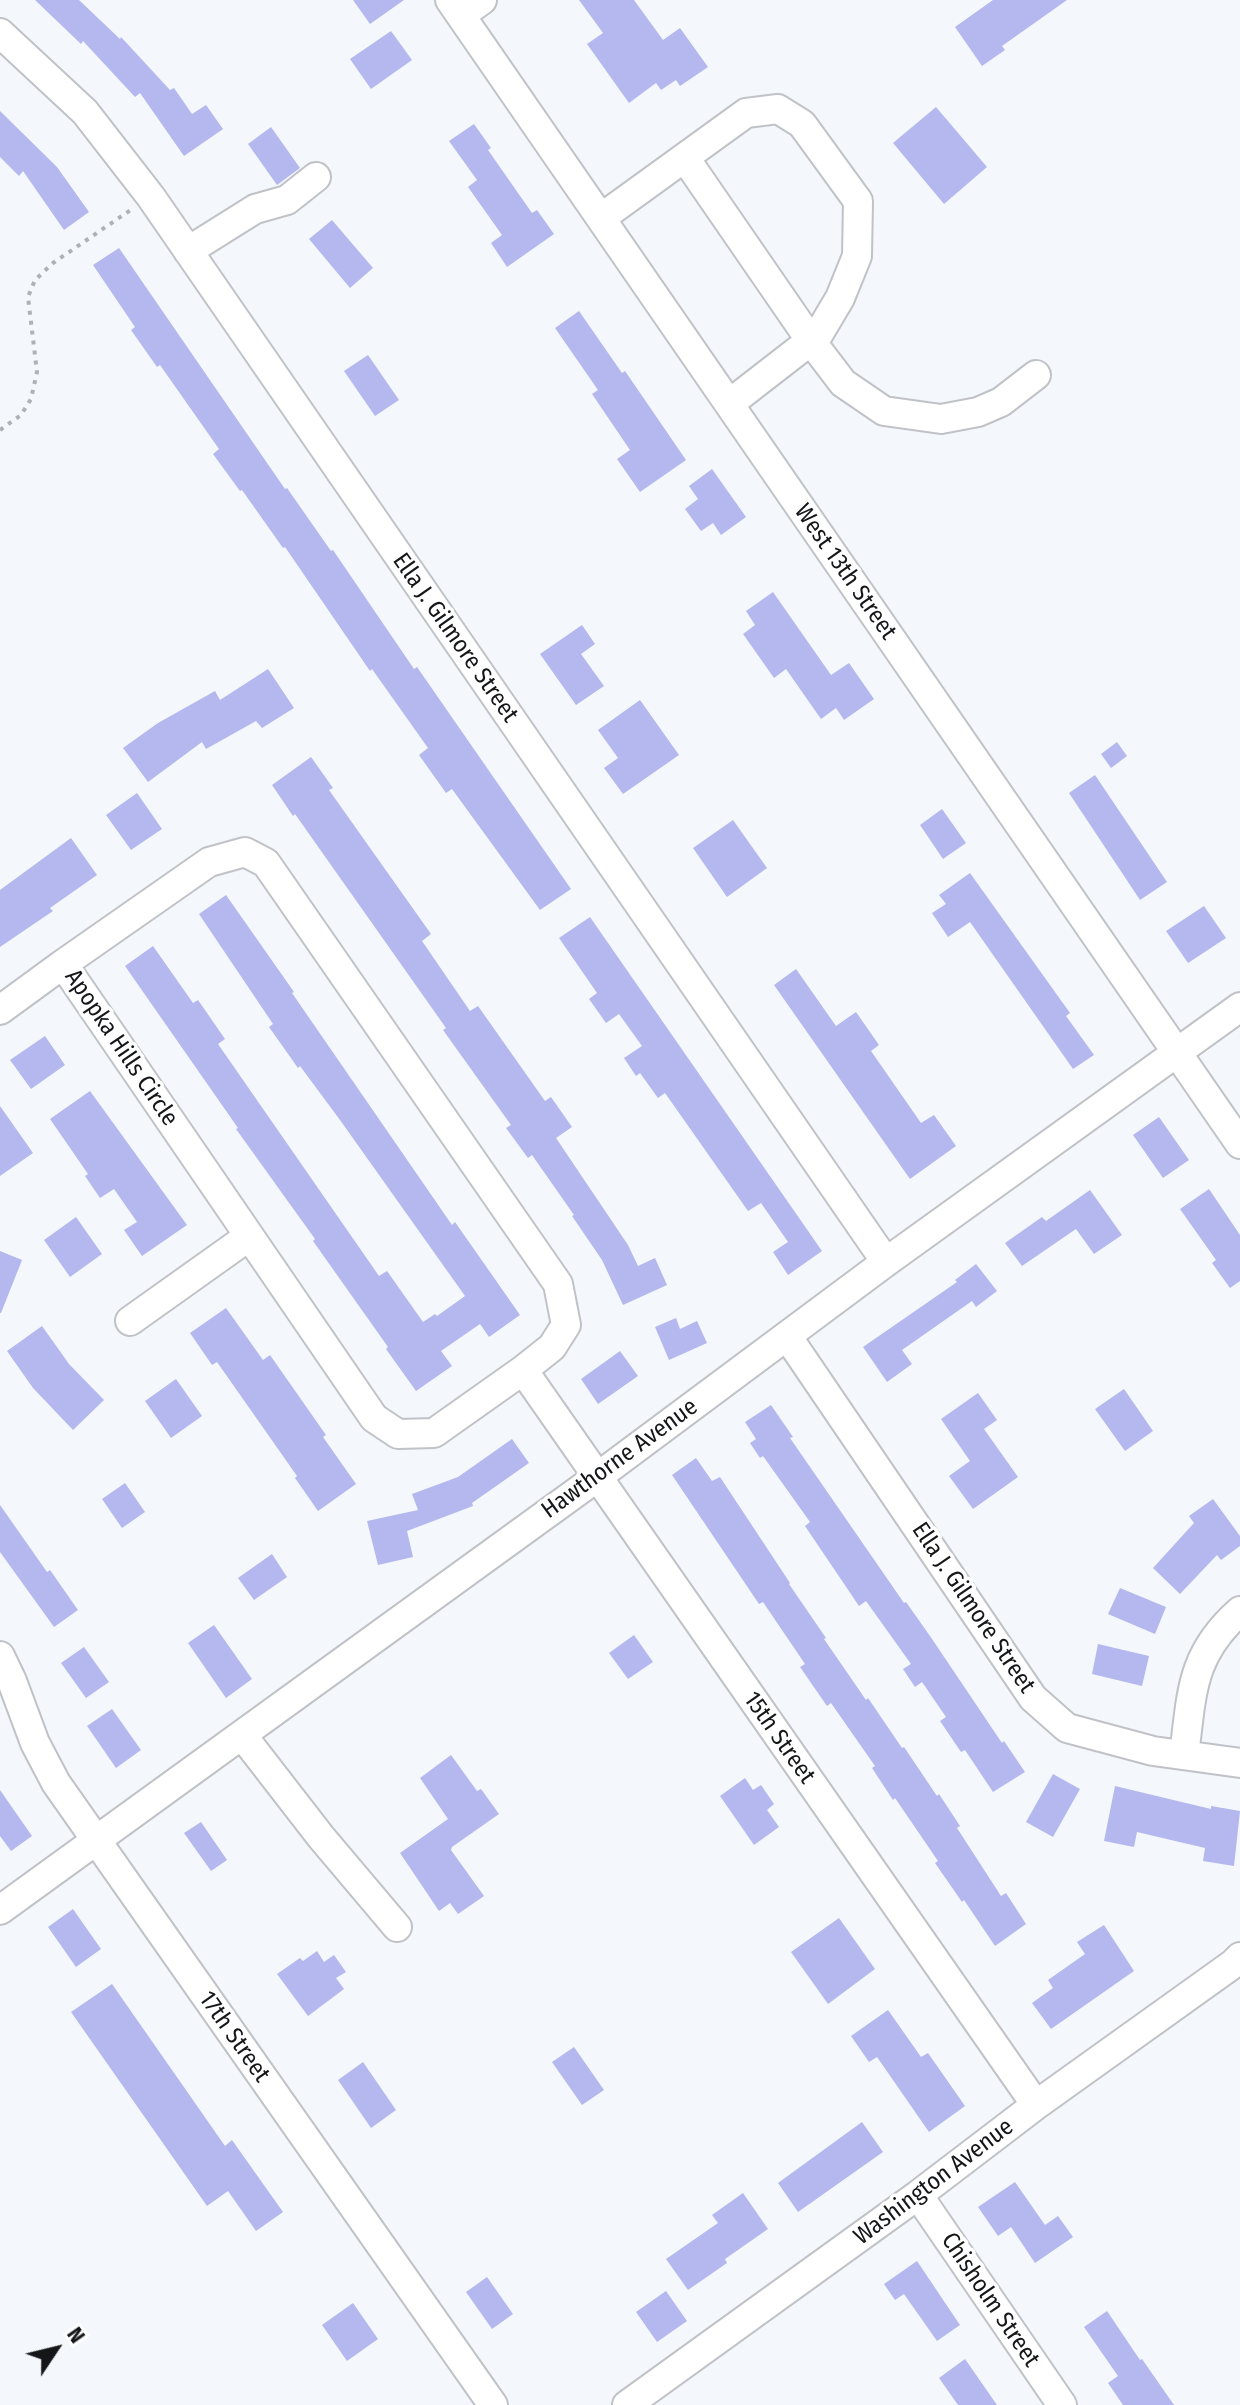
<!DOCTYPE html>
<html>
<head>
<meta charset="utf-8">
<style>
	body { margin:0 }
	#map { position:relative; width:1240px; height:2405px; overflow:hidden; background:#f4f7fc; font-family:"Fira Sans Condensed",sans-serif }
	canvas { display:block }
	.north { position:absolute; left:16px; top:2309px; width:80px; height:80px; -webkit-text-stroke:6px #fff; paint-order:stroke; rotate:55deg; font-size:22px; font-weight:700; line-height:32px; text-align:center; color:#151618 }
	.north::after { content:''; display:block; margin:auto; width:28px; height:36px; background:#151618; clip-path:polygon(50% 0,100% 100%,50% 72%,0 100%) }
</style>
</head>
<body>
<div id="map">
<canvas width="1240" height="2405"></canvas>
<div class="north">N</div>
</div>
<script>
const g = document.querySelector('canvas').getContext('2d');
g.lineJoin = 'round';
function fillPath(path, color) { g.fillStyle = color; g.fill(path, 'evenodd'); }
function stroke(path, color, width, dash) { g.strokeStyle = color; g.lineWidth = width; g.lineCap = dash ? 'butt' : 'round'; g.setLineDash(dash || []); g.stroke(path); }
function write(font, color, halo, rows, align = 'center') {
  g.font = font + ' "Fira Sans Condensed",sans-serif'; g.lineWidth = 7; g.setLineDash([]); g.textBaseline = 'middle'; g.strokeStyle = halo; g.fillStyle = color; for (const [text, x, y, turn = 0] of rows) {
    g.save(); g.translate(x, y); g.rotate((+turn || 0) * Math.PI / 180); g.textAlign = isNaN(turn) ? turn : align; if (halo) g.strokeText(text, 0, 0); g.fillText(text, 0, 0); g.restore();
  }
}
const building = new Path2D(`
	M35 0H79L120 39 121 37 170 90 174 88 192 114 206 105 223 129 184 156 140 93 135 97 83 41 81 44Z
	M353 0H404L370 24Z
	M579 0H634L663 40 680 28 708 67 680 86 676 80 661 90 656 83 629 103 587 44 603 33Z
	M993 0H1067L1002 46 1005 50 982 66 955 27Z
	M391 31 412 60 371 89 350 59Z
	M936 107 987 167 944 204 893 143Z
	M0 111 57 167 89 212 64 230 23 171 19 176 0 157Z
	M474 124 491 148 488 150 532 213 537 210 554 234 507 267 491 243 502 235 468 187 477 180 449 141Z
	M271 127 300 168 277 185 248 144Z
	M332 220 373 268 350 288 309 239Z
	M119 248 285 489 287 488 331 551 333 550 414 669 417 667 571 889 540 910 452 789 446 793 419 755 428 748 372 669 370 671 285 547 283 548 242 490 240 491 213 454 219 449 160 365 157 367 131 330 135 327 93 265Z
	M579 311 622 373 625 371 686 460 640 492 617 459 630 450 592 394 598 390 555 328Z
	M368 355 399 400 375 416 344 371Z
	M712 469 746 517 721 535 713 523 701 531 685 509 698 499 689 486Z
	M773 592 831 675 849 663 874 699 844 720 836 708 821 719 786 669 774 678 743 634 755 625 746 611Z
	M582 625 595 644 581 654 604 686 576 705 540 654Z
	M268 669 294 708 262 728 256 721 206 749 202 742 148 782 123 748 158 723 215 691 220 700Z
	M640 700 679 755 623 794 604 768 618 758 598 730Z
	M1117 742 1127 756 1111 768 1101 754Z
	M311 757 333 788 329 790 431 934 422 941 470 1011 478 1006 545 1101 551 1097 572 1127 556 1138 628 1245 638 1266 655 1258 667 1285 623 1305 602 1260 572 1216 574 1215 532 1155 528 1158 506 1128 511 1125 443 1030 446 1028 295 814 293 816 272 785Z
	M1095 775 1167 882 1140 900 1069 793Z
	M137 793 162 829 131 850 106 815Z
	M942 809 966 843 943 859 920 825Z
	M733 820 767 868 727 897 693 848Z
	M71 838 97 875 50 908 53 911 0 947V890Z
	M970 873 1070 1013 1066 1016 1094 1055 1073 1069 970 922 948 937 932 913 946 904 939 895Z
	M226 895 294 992 292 993 452 1225 455 1222 520 1315 489 1337 480 1324 441 1351 452 1366 416 1391 386 1349 388 1347 313 1241 315 1239 236 1129 238 1128 125 966 153 946 193 1003 198 1000 225 1039 218 1044 379 1276 387 1271 423 1322 435 1314 437 1316 465 1296 340 1120 300 1066 298 1068 269 1027 273 1024 199 914Z
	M1204 906 1226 938 1188 963 1166 931Z
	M590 917 822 1251 788 1275 773 1252 788 1242 761 1203 748 1211 665 1093 658 1098 640 1073 636 1076 624 1058 642 1046 619 1014 606 1023 589 999 597 993 559 938Z
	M796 969 836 1026 856 1012 879 1045 871 1051 921 1123 934 1115 956 1146 910 1179 774 985Z
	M45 1036 65 1065 31 1089 10 1060Z
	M90 1091 187 1225 142 1256 124 1230 137 1222 114 1189 100 1198 85 1176 88 1174 50 1119Z
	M0 1106 33 1153 0 1176Z
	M1159 1117 1189 1160 1163 1178 1133 1135Z
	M1209 1189 1240 1235V1281L1230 1288 1212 1263 1216 1260 1180 1209Z
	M1090 1190 1122 1235 1094 1254 1076 1229 1022 1266 1005 1243 1042 1217 1046 1221Z
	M76 1217 102 1254 70 1277 44 1240Z
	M0 1251 22 1260 1 1313H0Z
	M976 1264 997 1291 976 1307 972 1301 902 1350 912 1364 887 1382 863 1347 957 1282 955 1280Z
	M226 1308 263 1360 270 1355 326 1435 323 1437 356 1484 318 1511 295 1478 297 1476 217 1362 212 1365 190 1333Z
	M676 1318 680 1329 697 1321 707 1343 669 1360 655 1327Z
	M42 1326 69 1364 104 1400 73 1430 33 1388 7 1351Z
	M620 1351 638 1376 598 1404 581 1379Z
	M176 1379 202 1416 171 1438 145 1401Z
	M1124 1389 1153 1431 1125 1451 1095 1409Z
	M978 1393 997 1420 984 1429 1018 1477 973 1509 949 1476 970 1461 941 1419Z
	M771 1405 793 1437 790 1438 904 1603 906 1602 930 1636 1002 1743 1004 1741 1025 1772 993 1792 965 1750 961 1752 940 1721 946 1717 922 1682 915 1687 903 1669 911 1664 866 1601 859 1606 805 1526 810 1522 763 1456 760 1458 750 1443 756 1439 745 1422Z
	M512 1439 529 1463 472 1503 473 1506 407 1531 413 1557 378 1565 367 1521 418 1510 412 1494 458 1477Z
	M696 1458 712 1481 720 1477 790 1583 789 1584 826 1638 824 1639 866 1700 868 1698 902 1748 904 1747 937 1796 939 1794 960 1826 957 1828 1001 1896 1006 1893 1026 1924 995 1946 964 1900 962 1902 935 1863 938 1861 895 1798 893 1800 872 1768 875 1766 831 1703 827 1706 800 1667 805 1664 763 1602 759 1604 672 1475Z
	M125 1483 145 1512 122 1528 102 1499Z
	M1213 1499 1240 1536V1546L1221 1560 1217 1555 1180 1594 1153 1568 1194 1523 1189 1516Z
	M0 1505 47 1572 50 1570 78 1610 54 1627 0 1552Z
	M272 1554 287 1577 254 1600 238 1578Z
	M1120 1588 1166 1607 1155 1634 1108 1614Z
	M214 1625 252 1679 226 1698 188 1643Z
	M634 1635 653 1662 628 1679 609 1653Z
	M1098 1644 1149 1656 1142 1686 1092 1674Z
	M84 1647 109 1682 86 1698 61 1663Z
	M112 1709 141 1750 116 1768 87 1726Z
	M451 1755 477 1791 481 1789 499 1814 452 1847 451 1850 484 1896 458 1914 450 1903 439 1911 400 1853 448 1819 420 1778Z
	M1053 1774 1080 1789 1053 1837 1026 1822Z
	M745 1778 753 1790 761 1785 774 1804 767 1810 779 1827 754 1845 720 1796Z
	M1115 1786 1211 1809V1806L1240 1811 1234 1866 1203 1861 1205 1848 1137 1832 1134 1847 1104 1841Z
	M0 1790 32 1836 11 1851 0 1836Z
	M201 1822 227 1860 211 1871 184 1833Z
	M73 1909 101 1949 76 1967 48 1927Z
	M839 1918 875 1969 828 2004 791 1952Z
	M1104 1925 1134 1971 1051 2029 1032 2003 1053 1988 1048 1980 1085 1954 1077 1942Z
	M317 1951 324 1962 334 1955 346 1972 336 1978 344 1989 308 2016 277 1974 300 1958 303 1961Z
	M112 1984 225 2146 232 2140 283 2212 256 2231 228 2191 207 2206 71 2012Z
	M888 2010 921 2057 928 2053 965 2106 929 2132 877 2057 869 2062 851 2036Z
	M574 2047 604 2090 582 2105 552 2062Z
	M363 2062 396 2110 371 2128 338 2080Z
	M862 2122 883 2152 798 2212 778 2183Z
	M1015 2182 1045 2225 1058 2216 1073 2237 1035 2263 1011 2227 998 2236 978 2207Z
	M743 2193 768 2229 725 2259 727 2263 688 2290 666 2259 718 2223 712 2215Z
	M917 2261 960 2325 937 2341 904 2294 895 2300 884 2284Z
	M487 2277 513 2314 492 2329 466 2292Z
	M666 2291 687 2321 657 2342 636 2312Z
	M353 2303 378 2339 347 2361 322 2325Z
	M1107 2311 1140 2360 1142 2359 1174 2405H1123L1108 2383 1118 2376 1084 2327Z
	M965 2359 997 2405H958L939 2378Z`);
const path = new Path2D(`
	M0 430 21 415 31 399 37 372 28 297 35 280 53 263 132 209`);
const minor = new Path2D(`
	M450 0 1240 1144
	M461 15 482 0
	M0 33 85 112 151 197 886 1262
	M685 158 811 341 843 383 884 411 941 419 978 412 1001 402 1036 375
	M601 218 746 113 778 109 802 124 858 201 857 256 840 298 818 335 729 404
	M188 251 255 209 287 200 316 177
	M245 852 266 863 558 1284 566 1325 552 1347 523 1370 434 1433 398 1434 374 1418 63 964 209 862Z
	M0 1010 63 964
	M130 1321 248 1237
	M787 1336 1033 1698 1067 1728 1153 1751 1240 1763
	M523 1370 1036 2105
	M0 1656 12 1681 35 1743 56 1783 493 2405
	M242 1735 321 1837 397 1927
	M1184 1755C1192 1694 1190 1655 1240 1611
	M0 1910 596 1478 886 1262 1240 1007
	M918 2195 1062 2405
	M627 2405 918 2195 1036 2105 1233 1964 1240 1957`);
const streetNames = [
	["West 13th Street",845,572,55],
	["Ella J. Gilmore Street",455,638,55],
	["Apopka Hills Circle",121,1048,56],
	["Hawthorne Avenue",620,1459,-36],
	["Ella J. Gilmore Street",973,1608,56],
	["15th Street",779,1738,55],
	["17th Street",234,2037,55],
	["Washington Avenue",934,2182,-37],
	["Chisholm Street",990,2300,56]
];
fillPath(building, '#b4b8ee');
stroke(minor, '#c0c2c7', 32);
stroke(path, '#afb1b5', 4, [4, 6]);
stroke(minor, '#fff', 28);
write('24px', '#151618', '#fff', streetNames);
</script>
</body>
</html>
